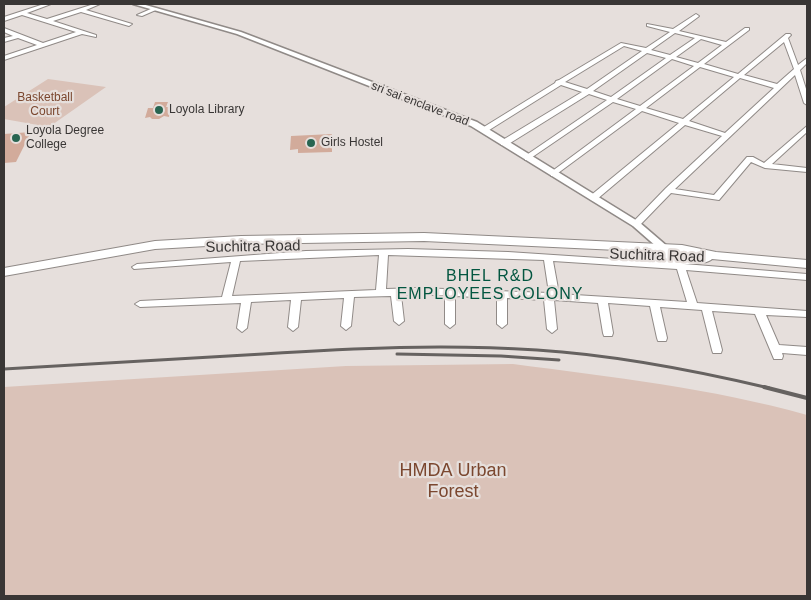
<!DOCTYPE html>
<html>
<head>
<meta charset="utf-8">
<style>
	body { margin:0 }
	#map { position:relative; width:811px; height:600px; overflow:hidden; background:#e6dfdc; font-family:Helvetica,sans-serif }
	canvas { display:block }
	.frame { position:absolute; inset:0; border:5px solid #393635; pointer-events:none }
</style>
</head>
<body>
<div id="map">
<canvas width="811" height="600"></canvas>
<div class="frame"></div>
</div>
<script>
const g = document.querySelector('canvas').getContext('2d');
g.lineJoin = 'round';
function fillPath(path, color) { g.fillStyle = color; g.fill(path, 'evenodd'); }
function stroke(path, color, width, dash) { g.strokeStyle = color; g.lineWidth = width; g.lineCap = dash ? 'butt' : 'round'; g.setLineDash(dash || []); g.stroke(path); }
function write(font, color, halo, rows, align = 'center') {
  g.font = font + ' Helvetica,sans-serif'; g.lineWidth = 4.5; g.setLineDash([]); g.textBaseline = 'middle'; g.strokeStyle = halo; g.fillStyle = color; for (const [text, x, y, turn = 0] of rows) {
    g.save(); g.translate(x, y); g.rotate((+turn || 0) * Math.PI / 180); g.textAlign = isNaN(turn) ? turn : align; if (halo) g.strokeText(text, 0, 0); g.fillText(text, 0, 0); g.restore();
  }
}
const green = new Path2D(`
	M48 79 106 87 49 127 4 119V107Z
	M513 364C612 377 711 388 807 415V596H4V387L346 366Z`);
const building = new Path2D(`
	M155 102H168L166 107H170L169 117 164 116 159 119H152L150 117 145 118 148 108H153Z
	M31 132 16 162 4 163V134Z
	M332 134V152L298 153V149L290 150 291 136Z`);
const minor = new Path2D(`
	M44 4H51L27 13 47 19 94 4H100L86 10 132 24 129 26 81 12 53 21 96 35V37L82 34 4 60V56L37 45 18 38 4 42V38L13 36 4 32V28L43 43 76 32 22 15 4 21V17Z
	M153 8 158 9 142 16 137 15Z
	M696 14 699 16 698 17 679 31 726 42 745 28H749V30L704 64 738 74 786 34H790L791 35 788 38 798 65 807 58V63L800 70 807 92V105L804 103 795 75 675 189 714 195 747 157H753L764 163 807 126V132L772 164 807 168V172L765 168 751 162 719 200 671 193 639 226H633L632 224 633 222 666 188 722 136 685 125 596 200 593 201 589 198 590 196 679 123 642 111 554 176H551V172L636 109 613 102 528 160H525V156L607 100 589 94 507 145H501V141L582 92 561 85 486 132 479 130 555 83 556 81 559 80 621 43 646 48 670 32 647 26V24L673 29ZM675 33 695 38 670 55 651 50ZM701 39 722 45 698 63 676 57ZM784 42 794 69 777 84 744 75ZM624 46 642 51 587 89 565 82ZM647 53 666 58 611 97 593 91ZM672 59 694 66 640 106 617 99ZM700 67 734 77 683 119 646 108ZM740 78 774 88 725 133 689 121Z
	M408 249 508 252 675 263 676 260H682L684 264 807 274V280L686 270 697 303 807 311V317L766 315 779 345 807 347V355L782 353 783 356 782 359H774L755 314 712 311 722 350 721 353H713L712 350 702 310 660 307 667 338 666 341H658L657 338 650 306 608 303 613 333 612 336H604L603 333 598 303 554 300 557 329 552 333 547 329 544 300 507 298V324L502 328 497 324V298L455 296V324L450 328 445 324V295H401L404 321 399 325 394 321 391 296 354 297 351 326 346 330 341 326 344 298 301 300 298 327 293 331 288 327 291 300 251 302 247 328 242 332 237 328 241 303 140 307 135 304 140 301 222 297 231 262 134 269 132 267 137 264 306 251ZM379 255 376 290 232 296 240 261ZM388 255 544 260 549 293 419 288 386 289ZM553 261 677 269 687 302 559 294Z`);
const tertiary = new Path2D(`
	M133 4H142L241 32 477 122 639 222 682 259 681 261H673L633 226 471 126 237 34Z`);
const secondary = new Path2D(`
	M424 233 682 245 716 252 807 260V268L712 259C703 269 648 261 633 260L627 256 633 252 695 256 682 253 424 241 241 244 155 249 4 276V268L155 241 241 236Z`);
const railFar1 = new Path2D(`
	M397 354 501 356 559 360
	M4 369C90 364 176 359 263 354 354 348 445 344 537 350 616 355 693 370 769 388`);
const rail = new Path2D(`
	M764 387 807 398`);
const markers = [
	[159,110,5,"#286551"],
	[16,138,5,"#286551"],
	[311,143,5,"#286551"]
];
const farParknames = [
	["Basketball",45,98],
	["Court",45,112]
];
const farStreetnames = [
	["sri sai enclave road",420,104,21]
];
const farPoinames = [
	["Loyola Library",169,110],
	["Loyola Degree",26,131],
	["College",26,145],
	["Girls Hostel",321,143]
];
const streetNames = [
	["Suchitra Road",253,247,-1],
	["Suchitra Road",657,256,2]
];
const neighbourhoodNames = [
	["BHEL R&D",490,277],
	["EMPLOYEES COLONY",490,295]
];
const nearParknames = [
	["HMDA Urban",453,471],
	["Forest",453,492]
];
fillPath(green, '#dac2b8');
fillPath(building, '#d2ab9b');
stroke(minor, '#908a87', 2);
stroke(tertiary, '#908a87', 3);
stroke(secondary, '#908a87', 2);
fillPath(minor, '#fff');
fillPath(tertiary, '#fff');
fillPath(secondary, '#fff');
stroke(railFar1, '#666260', 3);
stroke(rail, '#666260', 4);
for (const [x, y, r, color] of markers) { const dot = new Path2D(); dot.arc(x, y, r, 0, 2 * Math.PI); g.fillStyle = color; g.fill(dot); stroke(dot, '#e6dfdc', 2); }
write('12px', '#7b472f', '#e6dfdc', farParknames);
write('12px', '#393635', '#e6dfdc', farStreetnames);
write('12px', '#393635', '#e6dfdc', farPoinames, 'left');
write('15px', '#393635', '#e6dfdc', streetNames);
g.letterSpacing = '1px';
write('16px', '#035640', '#e6dfdc', neighbourhoodNames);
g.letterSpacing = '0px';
write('18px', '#7b472f', '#e6dfdc', nearParknames);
</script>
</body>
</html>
